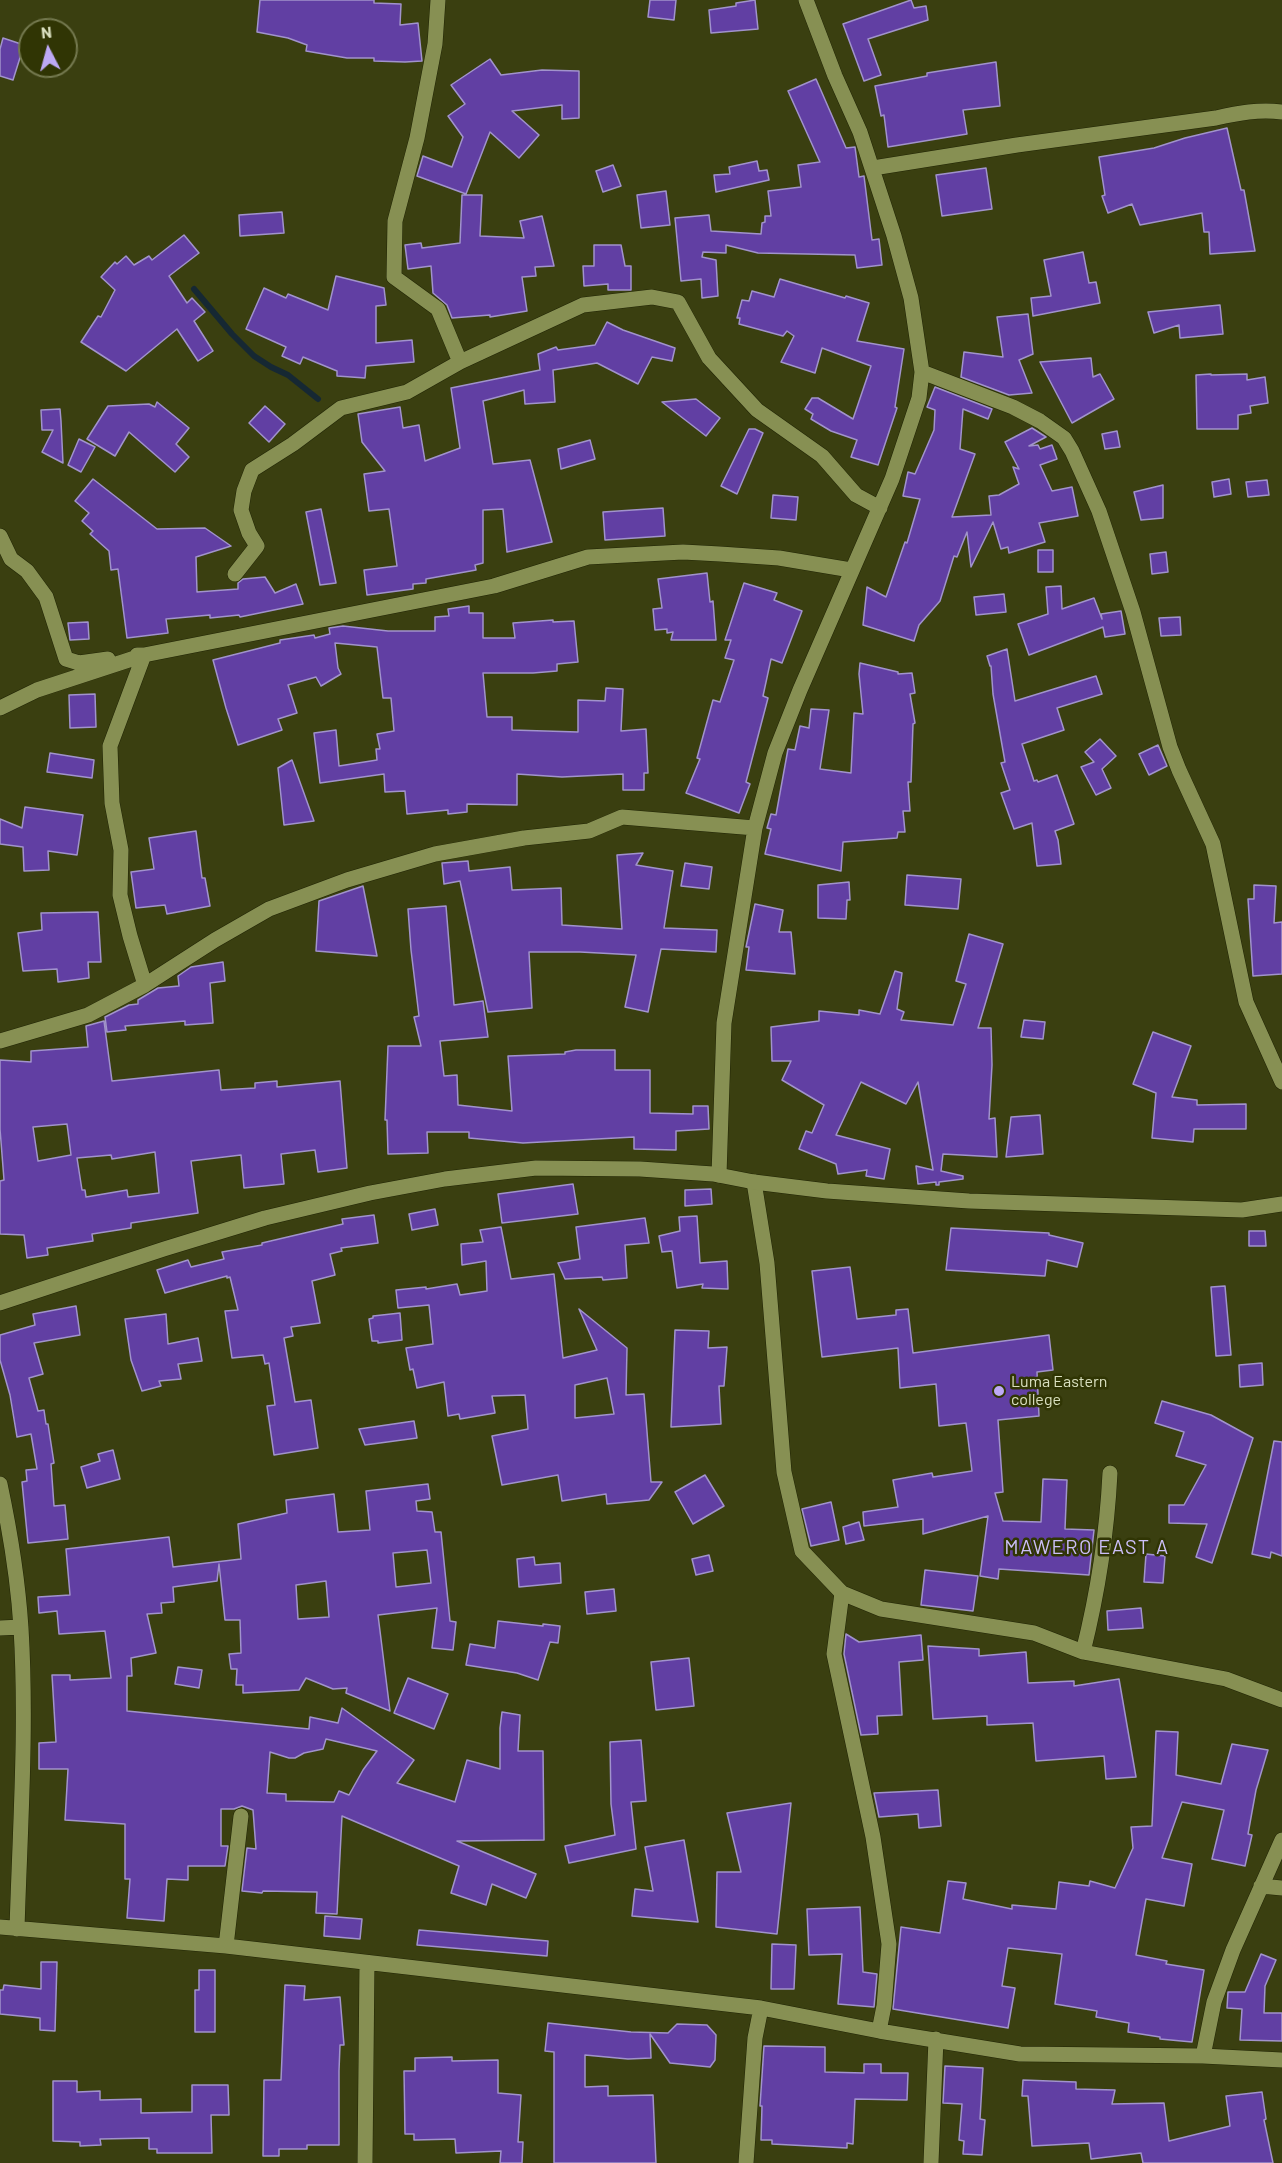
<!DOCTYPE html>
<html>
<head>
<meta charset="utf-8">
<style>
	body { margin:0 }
	#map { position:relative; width:1282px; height:2163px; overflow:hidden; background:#3a3f10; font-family:Barlow,sans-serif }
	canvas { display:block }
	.north { position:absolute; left:18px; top:18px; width:60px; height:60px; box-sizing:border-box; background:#303504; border:2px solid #74794f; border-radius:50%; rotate:354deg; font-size:16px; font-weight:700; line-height:24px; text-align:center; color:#dae0c0 }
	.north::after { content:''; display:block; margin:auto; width:21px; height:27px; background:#bda9f5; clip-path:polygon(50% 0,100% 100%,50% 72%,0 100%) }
</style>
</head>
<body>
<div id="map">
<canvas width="1282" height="2163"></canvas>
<div class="north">N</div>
</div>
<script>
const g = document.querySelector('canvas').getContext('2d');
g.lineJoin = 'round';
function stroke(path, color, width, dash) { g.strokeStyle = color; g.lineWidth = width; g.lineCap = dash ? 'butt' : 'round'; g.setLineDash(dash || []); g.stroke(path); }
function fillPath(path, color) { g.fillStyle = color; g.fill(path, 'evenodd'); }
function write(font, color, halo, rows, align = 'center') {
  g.font = font + ' Barlow,sans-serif'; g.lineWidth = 5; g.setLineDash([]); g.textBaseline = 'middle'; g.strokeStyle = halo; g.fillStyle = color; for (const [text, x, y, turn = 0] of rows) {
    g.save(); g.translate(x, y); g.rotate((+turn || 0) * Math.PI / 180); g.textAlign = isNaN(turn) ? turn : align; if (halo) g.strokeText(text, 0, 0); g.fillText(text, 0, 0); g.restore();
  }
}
const stream = new Path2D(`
	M194 289 232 334 254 356 271 367 288 375 318 399`);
const building = new Path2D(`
	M260 0H374V3L401 4 400 25 418 23 422 61 405 62 374 61V58H347L306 51 307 45 288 38 257 32Z
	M650 0H676L674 20 648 17Z
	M755 0 758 29 711 33 709 10 736 6V3Z
	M911 0 914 8 926 6 928 20 868 39 881 75 864 81 843 24Z
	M3 38 24 45 13 80 0 76V49Z
	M490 59 501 75 542 70 579 71V118L562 119V105L512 111 539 135 519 158 490 132 466 194 417 176 423 156 452 167 463 137 448 116 465 104 451 85Z
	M996 62 1000 106 963 110 967 134 888 147 884 115 881 116 875 86 927 76V73Z
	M816 79 846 148 855 147 859 177 864 176 872 240 879 239 882 265 857 268 855 255 758 253 726 245V253L703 252 702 257 716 260 718 296 702 298 701 279 681 281 675 218 709 215 711 231 761 234 762 223 765 222V216H771L768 191 801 187 798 165 820 162 788 91Z
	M1227 128 1241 190H1244L1255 251 1210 254 1209 232H1204L1202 213 1140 225 1132 204 1108 213 1102 196 1105 195 1099 157 1154 148 1185 138Z
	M757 161 759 171 767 170 769 180 716 192 714 175 730 174 729 167Z
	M613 165 621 186 603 192 596 171Z
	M986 168 992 209 942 216 936 175Z
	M666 191 670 225 641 228 637 195Z
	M462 195H482L480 236 524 238 520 221 542 216 554 266 535 267 536 276 522 277 527 311 490 317V315L452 318 447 305 433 293 431 266 408 269 405 245 421 243 422 248 460 243Z
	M282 212 284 233 240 236 239 215Z
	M184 235 199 253 169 276 187 303 192 298 205 312 194 321 213 351 198 361 177 329 126 371 81 342 98 316 101 317 115 290 101 277 115 262 117 264 126 256 134 265 149 256 152 260Z
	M594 245H621L625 266H631V290H608V284L584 286 583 266H594Z
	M1083 252 1089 283 1096 282 1100 303 1033 316 1031 298 1051 296 1044 260Z
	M336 276 384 288 386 305 376 306V343L412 340 414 362 366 366 365 378 337 376V371L303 357 300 364 282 356 286 347 246 329 264 288 286 298 288 294 328 310Z
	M780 279 845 298 846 296 869 303 857 341 904 349 895 407 897 408 878 465 851 457 857 440 831 431 811 419 813 414 805 409 812 398H818L853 419 871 366 822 348 815 373 781 362 794 336 787 331 783 336 739 324 740 318H737L742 300 749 301 752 291 774 297Z
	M1220 305 1223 334 1180 338 1179 325 1154 333 1148 312Z
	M1028 314 1033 354 1019 360 1032 393 1009 395 961 377 964 352 1003 357 997 317Z
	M607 322 623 330 675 348 672 361 652 357 638 384 597 363 553 370 555 402 525 404 524 390 483 401 493 464 530 460 552 542 507 552 503 509 483 510V563L475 565 476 570 426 579V583L413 584V589L367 595 364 570 397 566 389 509 369 511 364 474 385 471 362 442 358 414 400 407 403 428 419 425 425 461 460 448 451 388 540 370 538 354 556 347 558 350 595 345Z
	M1091 358 1093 377 1100 374 1114 399 1072 423 1040 362Z
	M1211 374V375L1247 374V380L1265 377 1268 403 1250 406 1251 413 1238 415V429H1197L1196 375Z
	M935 387 992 409 988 419 963 409 960 449 975 454 952 517 991 515 989 496 999 495 1019 484 1013 467 1019 469 1005 442 1032 428 1046 437 1029 446 1038 445 1040 449 1052 445 1057 459 1040 465 1052 491 1072 487 1078 516 1039 523 1045 542 1009 553 1008 547 1001 549 993 522 971 567 967 532 957 557 954 556 940 601 919 625 914 641 863 625 867 587 886 597 905 542 907 543 920 499 903 496 908 472 915 474 934 430 935 410 927 407Z
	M696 399 720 418 706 436 662 402Z
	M157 402 189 428 176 444 189 457 175 472 129 432 115 456 87 439 108 406 149 404 155 407Z
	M265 406 285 424 269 442 249 423Z
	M60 409 61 421 63 463 42 452 53 430H42L41 410Z
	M749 429H755L763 433 737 494 721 486Z
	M1117 431 1120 447 1105 449 1102 434Z
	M79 439 95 447 81 472 68 465Z
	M590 440 595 459 561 469 558 449Z
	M93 479 157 529 205 528 231 546 196 557 197 592 238 589V583L243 579 265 577 275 593 296 584 303 604 240 617 239 615 210 618V615L166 619 168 633 127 638 118 569 111 570 109 551 90 534 93 531 82 521 89 513 75 501Z
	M1229 479 1231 494 1214 497 1212 482Z
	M1267 480 1269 495 1248 497 1246 482Z
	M1163 485V518L1141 520 1134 492Z
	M773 495 798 497 796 520 771 518Z
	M663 508 665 536 605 540 603 512Z
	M321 509 336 583 320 585 306 512Z
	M1038 550H1053V572H1038Z
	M1166 552 1168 572 1152 574 1150 554Z
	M707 573 710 602 713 601 716 640H671L673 632 667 633V629L655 630 653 609 662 608 658 579Z
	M744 583 777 593 774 600 802 611 782 663 771 659 763 696 768 698 746 782 750 784 739 813 686 793 700 759 697 758 713 700 720 702 734 660 725 658 731 640H725Z
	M1061 586 1062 609 1094 598 1102 619 1101 614 1121 611 1125 634 1105 637 1103 627 1029 655 1018 624 1048 614 1046 587Z
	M1004 594 1006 612 976 615 974 597Z
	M469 606V613H483V638H515L513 623 553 620V622L574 621 578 662 557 664V671L533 673H483L487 717H512V730L578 732V700L605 701 606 688 623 689 621 731 646 729 648 773H644V790H623V774L562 777 517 774V805L467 804V812L448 814V810L407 814 405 791 385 792 384 774 320 783 314 733 336 730 339 766 377 760 376 749H380L377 734 394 731 391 698H383L377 647 335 643 338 668 341 674 321 686 316 677 288 685 297 713 278 719 282 730 238 745 226 708 213 660 280 643V640L314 635 315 638 330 634 329 628 343 626 388 631H435V617L449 616 448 609Z
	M1180 617 1181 635 1161 636 1159 618Z
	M88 622 89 639 70 640 68 623Z
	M1007 649 1015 701 1096 676 1102 694 1057 708 1064 730 1022 744 1034 781 1037 780 1038 782 1057 775 1074 824 1055 831 1058 840 1061 864 1037 866 1032 823 1014 829 1001 793 1010 790 1001 763 1005 762 993 694 991 666H990L987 656Z
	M860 663 898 672V674L912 673 915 693 910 694 915 723 913 724 911 782H908L910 811H903L905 832H898L897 838 843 842 841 871 765 854 771 829 767 828 771 814 776 815 788 749 795 750 800 726 809 728 811 709 829 710 820 769 851 773 854 713 863 714 859 674Z
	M95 694 96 727 70 728 69 695Z
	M1100 739 1116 756 1102 769 1111 788 1096 795 1081 767 1094 762 1085 752Z
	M1158 745 1167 766 1149 775 1139 754Z
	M50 753 94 760 92 778 47 772Z
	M292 760 314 821 284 825 278 768Z
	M25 807 83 815 77 855 48 851 49 870 24 871 23 847 0 844V819L22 828Z
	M196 831 202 878H205L210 906 167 914 165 905 136 908 131 872 154 869 149 838Z
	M643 853 636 865 673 871 664 928 717 930 716 952 661 949 648 1012 625 1007 636 955 580 952H529L532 1008 488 1012 460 881 444 884 442 863 468 861 469 871 510 867 512 890 561 888 562 925 622 929 617 855Z
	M685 863 712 867 709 889 681 886Z
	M907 875 961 879 958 909 905 905Z
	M849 882 850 900H847L846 919 818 918V885Z
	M1254 885 1276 886 1274 923 1282 922V974L1253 976 1248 899H1254Z
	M363 886 377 956 316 951 319 901Z
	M755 904 783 910 779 932H791L795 974 746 970 749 947H746Z
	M446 906 454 1005 483 1001 488 1037 440 1041 444 1076 457 1075 458 1105 512 1111 508 1056 565 1054V1052L576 1050H615V1070H650V1113L693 1114V1106H708L709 1129 676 1131V1150L634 1149V1137L523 1143 469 1138V1132H427L428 1153 388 1154 387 1120H385L388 1046H421L414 1017 419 1016 411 950 408 909Z
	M98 912 101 962H88L89 978 58 982 57 969 23 971 18 933 42 930 41 913Z
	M969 934 1003 944 978 1028H991L992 1065 989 1119 995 1118 997 1157 943 1154 941 1171 963 1176V1179L939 1182V1185H936V1182L918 1184 916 1166 933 1170 918 1082 906 1104 861 1082 836 1135 890 1149 884 1179 866 1176 867 1170 838 1174 836 1164 799 1149 806 1131 812 1133 824 1105 782 1080 791 1061H772L771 1027 819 1021V1011L859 1015V1010L880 1014 895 971 902 973 897 1009 904 1012 901 1020 953 1025 966 984 956 981Z
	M223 962 225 981 210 983 213 1023 185 1025V1021L125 1026 126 1030 107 1032 105 1017 129 1005 138 1004V1000L158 988 179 986 178 976 191 967Z
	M1024 1020 1045 1022 1043 1039 1021 1037Z
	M104 1021 112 1081 219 1070 221 1090 255 1088V1083L277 1081V1087L340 1081 347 1168 318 1172 315 1150 281 1154 284 1184 244 1188 241 1155 191 1161 198 1213 131 1223V1228L92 1234 93 1241 47 1248 48 1255 27 1258 24 1235 0 1234V1181L4 1180 0 1129V1060L31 1062V1051L88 1047 86 1026ZM67 1124 71 1155 38 1161 33 1127ZM155 1152 159 1193 128 1197 127 1190 86 1197 85 1190H82L77 1158 111 1155 112 1159Z
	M1153 1032 1191 1046 1172 1097 1197 1100V1105L1246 1104V1129H1194L1193 1142 1152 1138 1156 1093 1133 1084Z
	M1040 1115 1043 1154 1006 1157 1011 1117Z
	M573 1184 578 1214 502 1223 498 1194Z
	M711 1189 712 1204 685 1206V1190Z
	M435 1209 438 1225 412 1230 409 1214Z
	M374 1215 378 1243 341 1248 342 1251 330 1254 335 1275 312 1281 320 1323 291 1327 293 1336 284 1338 295 1402 311 1400 318 1448 274 1455 267 1406 275 1405 269 1363 265 1364 263 1355 232 1358 225 1311 238 1310 230 1277 227 1278V1276L165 1293 157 1270 188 1260 191 1267 224 1259 222 1252 262 1245V1243L343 1224 342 1219Z
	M697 1216 700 1263 727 1261 728 1289 702 1288 703 1284 677 1288 672 1251 662 1252 659 1236 680 1231 679 1217Z
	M645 1218 649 1243 625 1245 627 1278 603 1280 602 1277 565 1279 558 1263 580 1259 576 1227Z
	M501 1227 511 1279 554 1274 563 1358 597 1350 579 1309 627 1348 626 1395 644 1394 651 1482H662L649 1500 607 1504 606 1494 562 1501 558 1475 502 1485 492 1436 528 1429 525 1395 492 1396 495 1413 460 1419 459 1414 448 1416 444 1382 417 1388 413 1369 410 1370 406 1348 433 1344 429 1305 398 1308 396 1290 426 1287V1289L457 1284 460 1295 487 1291 486 1261 462 1265 461 1244 483 1242 480 1230ZM607 1378 614 1414 575 1418V1385Z
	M951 1228 1049 1233V1235L1083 1243 1077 1267 1047 1260 1045 1276 946 1270Z
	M1249 1231H1265L1266 1246H1249Z
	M850 1267 857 1319 896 1315V1310L908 1309 913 1353 1049 1335 1053 1370 1037 1372 1039 1416 998 1420 1003 1492 995 1493 1003 1521 1041 1522 1043 1479 1067 1480 1065 1529 1094 1530 1089 1575 999 1569 998 1579 980 1576 988 1516 923 1534V1519L864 1526 863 1512 898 1507 893 1480 932 1473 933 1477 972 1471 966 1423 939 1426 936 1384 900 1388 898 1348 822 1357 812 1271Z
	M1225 1286 1231 1355 1216 1356 1211 1287Z
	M76 1306 80 1335 34 1343 43 1374 29 1378 38 1411 44 1410 46 1424H48L54 1463 51 1464 54 1506 65 1505 68 1539 28 1543 22 1482 27 1481 26 1470 37 1469 31 1434 17 1437 10 1395 0 1360V1335L35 1325 33 1314Z
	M400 1313 402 1340 378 1343V1341H372L369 1319 373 1318V1316Z
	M166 1314 168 1344 198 1338 202 1361 178 1364 181 1379 159 1381 161 1386 142 1391 131 1360 125 1319Z
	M675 1330 709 1331 708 1348 727 1347 724 1386H719L721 1424 671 1427Z
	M1262 1363 1263 1385 1240 1387 1239 1365Z
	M1162 1401 1211 1415 1253 1438 1212 1563 1196 1557 1207 1524 1169 1523V1505H1184L1206 1465 1176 1456 1184 1432 1155 1423Z
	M414 1421 417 1438 365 1445 359 1429Z
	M1274 1441 1282 1442V1556L1271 1552 1270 1558 1252 1554Z
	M113 1450 120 1479 87 1488 81 1467 100 1461 98 1454Z
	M705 1475 724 1506 693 1524 675 1492Z
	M428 1484 430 1499 416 1501 417 1511 432 1512 435 1532H441L450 1621 456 1622 453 1650 432 1648 437 1608 378 1615 390 1711 346 1693 347 1688 333 1689 306 1678 299 1690 243 1693V1685H236L237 1669H231L229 1654 241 1653 240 1620H225L219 1564 217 1581 173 1587 174 1602 161 1603 162 1613 147 1614 156 1653 131 1658 132 1676H127V1711L309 1729 310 1717 338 1723 342 1708 414 1760 397 1783 455 1802 467 1760 500 1769V1728L502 1712 520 1715 518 1751H543L544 1840 457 1841 536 1874 526 1898 492 1884 486 1905 451 1893 459 1866 342 1816 337 1914 316 1913 317 1892 263 1891 262 1893 242 1891 247 1848 256 1849 253 1810 242 1806 234 1809H221V1846H228L225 1866H188V1880L167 1879 164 1921 127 1918 130 1879H125V1824L65 1820 68 1769H39V1743L56 1742 52 1675H70V1680L111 1678 105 1631 59 1634 57 1611 39 1613 38 1597 70 1595 66 1549 169 1537 173 1567 241 1559 238 1524 287 1513 286 1500 334 1494 338 1532 370 1530 366 1491ZM427 1550 431 1583 396 1587 393 1553ZM326 1581 329 1617 298 1619 296 1585ZM326 1739 377 1751 363 1770 349 1795 339 1791 334 1802 286 1801V1794L267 1793 270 1752 289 1758H295L304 1753 323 1749Z
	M831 1502 839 1540 811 1546 802 1509Z
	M859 1522 864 1540 846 1544 843 1527Z
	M1146 1554 1165 1556 1163 1583 1144 1582Z
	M709 1555 713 1571 696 1575 692 1559Z
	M534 1557 535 1565 560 1563 561 1583 519 1587 517 1559Z
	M925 1570 978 1576 973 1611 921 1605Z
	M614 1589 616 1611 587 1614 585 1592Z
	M1141 1608 1143 1628 1108 1630 1107 1611Z
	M498 1621 543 1626V1624L560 1626 558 1643 550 1642 538 1680 517 1673 466 1665 470 1644 495 1648Z
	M846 1634 859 1642 921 1635 923 1660 899 1662 902 1715 877 1716 878 1734 861 1735 844 1654Z
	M928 1646 979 1649V1656L1026 1652 1028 1683 1074 1681V1686L1119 1679 1136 1777 1106 1779 1104 1756 1036 1761 1033 1723 987 1725V1716L933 1719Z
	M689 1658 694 1706 656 1710 651 1662Z
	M178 1667 202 1670 199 1688 175 1684Z
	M408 1678 448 1694 434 1729 394 1713Z
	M1156 1731 1178 1732 1176 1775 1221 1784 1232 1744 1268 1750 1256 1790 1248 1834 1252 1835 1245 1866 1212 1859 1224 1810 1182 1802 1162 1858 1192 1864 1184 1906 1146 1899 1136 1955 1167 1961 1166 1964 1204 1970 1192 2042 1160 2039V2037L1128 2032 1129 2023 1096 2017 1097 2011 1055 2004 1062 1954 1008 1948 1002 1986 1015 1988 1008 2028 893 2009 901 1927 940 1933 948 1881 966 1883 963 1899 1012 1909V1905L1056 1909 1059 1882 1089 1886 1090 1881 1115 1888 1133 1848 1131 1827 1152 1826Z
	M641 1740 646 1801 631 1802 636 1849 569 1863 565 1846 615 1835 611 1804 610 1742Z
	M938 1790 941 1826 919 1828 918 1814 879 1817 874 1793Z
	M791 1803 777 1934 716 1927 717 1872H741L727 1813Z
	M684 1840 698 1922 632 1916 635 1889 653 1891 645 1847Z
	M860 1907 863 1972 877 1974 874 2007 838 2004 842 1954 809 1955 807 1909Z
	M325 1916 362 1919 360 1939 324 1936Z
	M419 1930 548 1941 547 1956 417 1945Z
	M772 1944 796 1945 794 1989H771Z
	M1261 1954 1276 1960 1265 1986 1264 2013H1282V2041L1240 2040 1242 2009 1227 2008 1228 1992H1245Z
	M41 1962H57L55 2031 40 2030V2018L0 2014V1990H3L4 1985 41 1989Z
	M199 1970H215V2032H195V1990H199Z
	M285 1985 305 1986 304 2000 340 1997 344 2045H340L339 2071V2145H307V2149H279V2156H263L264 2080H281Z
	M548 2023 631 2032 668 2033 677 2024 707 2025 716 2035 715 2060 710 2067 670 2063 650 2034 651 2058 628 2059 585 2055V2087L608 2086V2096L653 2095 656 2163H554V2052L545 2051Z
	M764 2046 825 2047V2072L864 2073V2064H881V2073H908L907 2100 855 2099 853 2144 847 2143V2148L772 2144V2140H761L762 2106H760Z
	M452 2057V2061L498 2060V2093L521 2095 518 2142H523L522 2163H500L501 2151 456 2153 455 2139 414 2140V2134H405L404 2071H415V2058Z
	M945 2066 983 2068 980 2119 985 2120 982 2155 963 2154 964 2141 959 2140 962 2104 943 2103Z
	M1023 2080 1076 2082V2089L1115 2090 1112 2104 1164 2103 1169 2141 1230 2126 1226 2096 1262 2092 1266 2119 1264 2120 1273 2163H1143L1141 2153 1091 2159 1089 2143 1032 2146 1028 2096H1022Z
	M53 2081H77V2092L100 2091V2100L141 2099V2113L192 2112V2085H228L229 2115H211L212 2153H157V2149H149V2138L100 2139 101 2145 80 2146V2142L53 2141Z`);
const street = new Path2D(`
	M438 0 435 44 417 138 395 221 394 277 438 309 460 362 583 305 652 297 678 302 709 358 757 410 822 456 856 495 880 508
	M873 168 1017 145 1216 118C1238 113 1259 109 1282 112
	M922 372 1013 407 1040 421 1064 438 1072 451 1099 511 1133 612 1170 747 1179 770 1213 844 1246 1002 1282 1082
	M0 536 11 559 27 571 46 597 66 659 79 663 108 659
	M235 574 257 546 249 533 241 510 244 491 252 470 293 444 341 408 407 392 460 362
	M137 655H144L110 746 112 803 121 850 120 895 130 936 145 985
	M0 708 37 690 144 655 494 586 588 557 683 552 720 554 779 558 851 570
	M0 1041 88 1015 145 985 215 940 269 909 347 880 435 854 524 838 589 831 622 817 755 828
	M719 1175 724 1023 755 828 775 753 800 690 892 479 919 398 922 372 911 298 894 236 860 132 835 76 806 0
	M754 1182 767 1263 784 1472 802 1551 842 1593 881 1609 1034 1633 1083 1652 1226 1679 1282 1700
	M0 1484C10 1531 18 1580 21 1628 27 1728 20 1829 17 1929
	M842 1593 834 1654 873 1837 889 1944 884 2006 879 2031
	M0 1628 21 1627
	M1083 1652C1098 1592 1107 1534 1110 1473
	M1261 1886 1282 1888
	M0 1927 226 1946 761 2008 879 2031 1020 2054 1203 2056 1282 2060
	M226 1946 241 1816
	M1203 2056 1214 2002 1233 1950 1282 1840
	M365 2163 367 1963
	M746 2163 755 2038 761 2008
	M931 2163 936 2039`);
const secondary = new Path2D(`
	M0 1303 164 1249 265 1218 370 1193 445 1179 536 1168 640 1169 713 1174 754 1182 827 1191 969 1201 1242 1210 1282 1204`);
const markers = [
	[999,1391,6,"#bda9f5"]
];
const poiNames = [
	["Luma Eastern",1011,1382],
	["college",1011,1400]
];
const quarterNames = [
	["MAWERO EAST A",1087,1547]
];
stroke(stream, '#162833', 6);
fillPath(building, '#613fa3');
stroke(building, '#a193cc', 1.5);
stroke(street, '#212505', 16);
stroke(secondary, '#212505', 16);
stroke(street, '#879053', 15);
stroke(secondary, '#879053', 15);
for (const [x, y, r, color] of markers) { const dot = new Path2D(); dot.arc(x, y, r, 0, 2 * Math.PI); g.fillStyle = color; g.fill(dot); stroke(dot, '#303504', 2); }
write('16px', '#dae0c0', '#303504', poiNames, 'left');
g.letterSpacing = '1.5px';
write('20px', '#ccbff8', '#303504', quarterNames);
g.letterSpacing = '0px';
</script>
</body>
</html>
